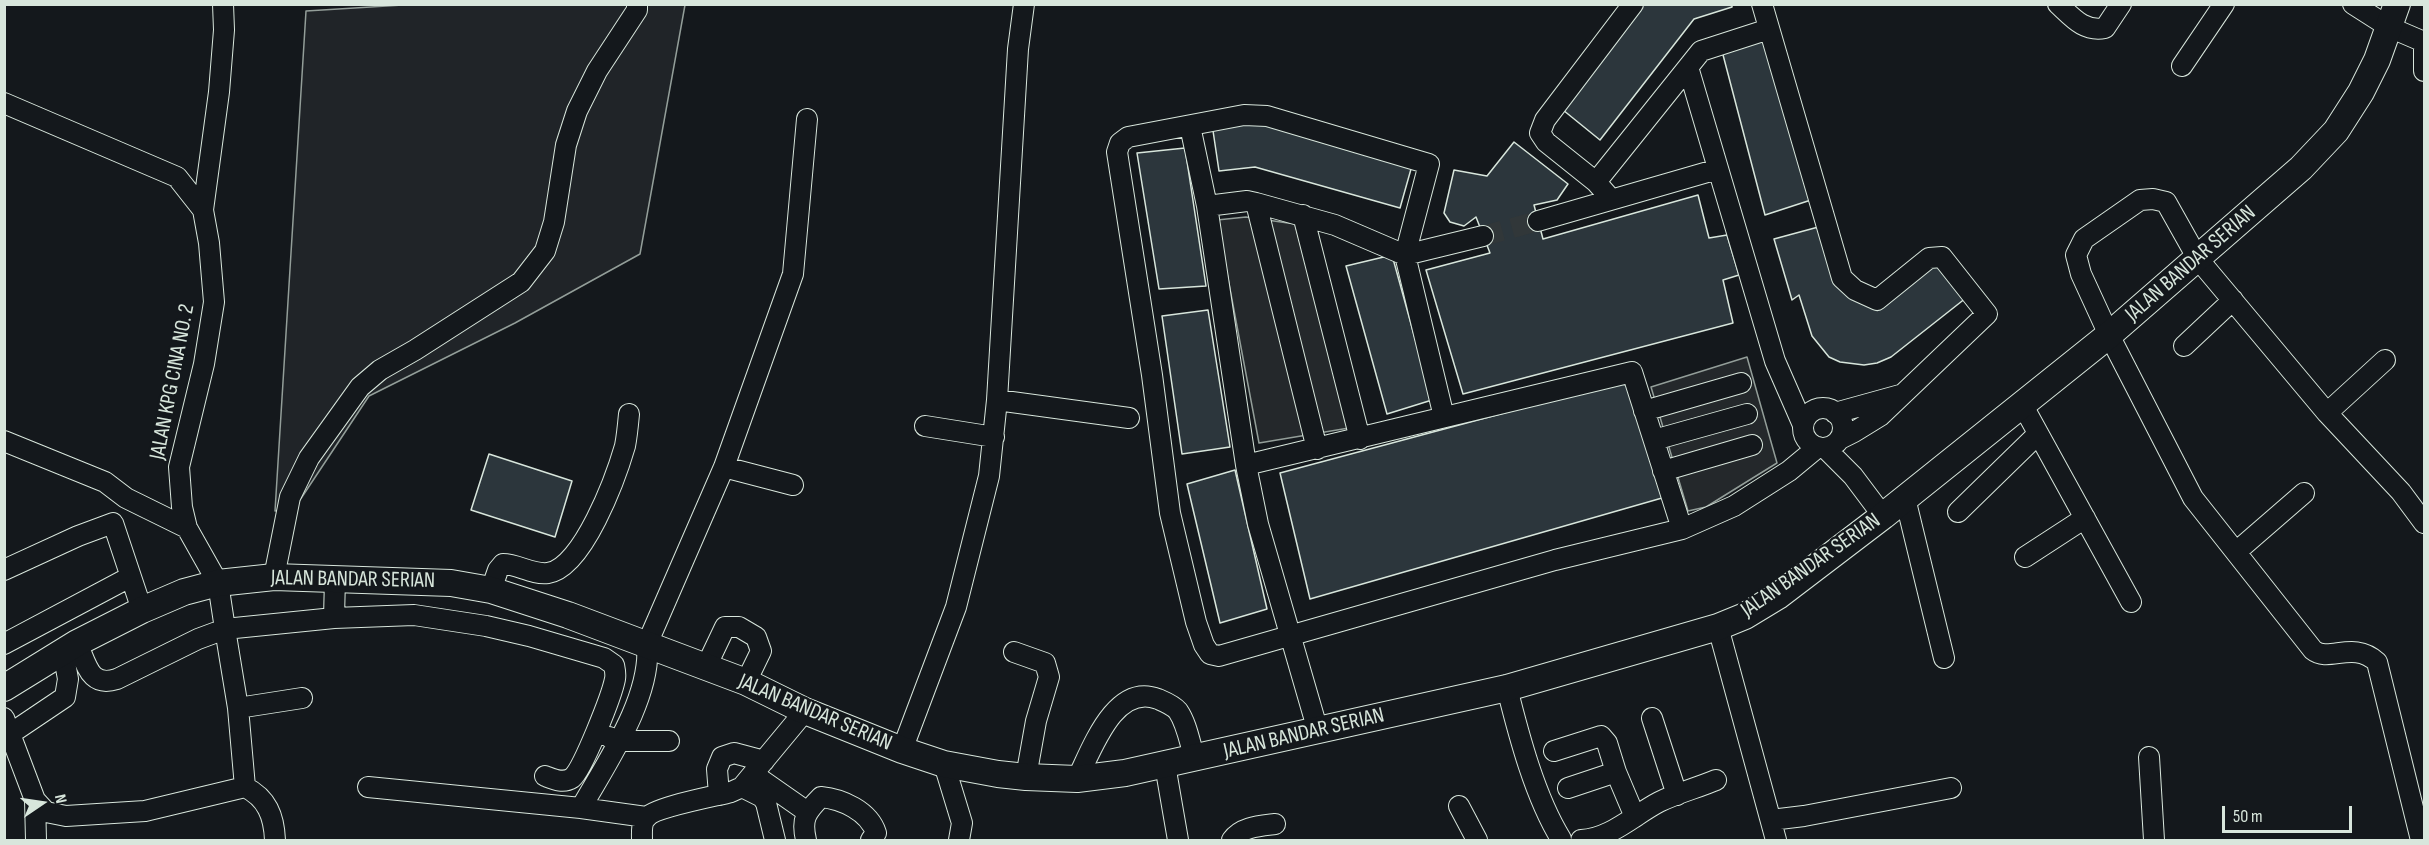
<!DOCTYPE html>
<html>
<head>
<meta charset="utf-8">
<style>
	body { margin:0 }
	#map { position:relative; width:2429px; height:845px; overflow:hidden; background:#14181c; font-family:"Sofia Sans Condensed",sans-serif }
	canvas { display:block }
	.frame { position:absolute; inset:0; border:6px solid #d8e6dc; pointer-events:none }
	.north { position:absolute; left:12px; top:773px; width:60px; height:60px; -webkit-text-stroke:4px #14181c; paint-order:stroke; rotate:77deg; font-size:16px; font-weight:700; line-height:24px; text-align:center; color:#d8e6dc }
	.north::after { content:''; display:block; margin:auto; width:21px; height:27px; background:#d8e6dc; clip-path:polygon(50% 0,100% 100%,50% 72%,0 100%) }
	.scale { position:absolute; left:2222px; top:806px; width:130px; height:27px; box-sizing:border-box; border:3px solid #d8e6dc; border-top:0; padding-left:8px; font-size:18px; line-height:21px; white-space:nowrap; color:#d8e6dc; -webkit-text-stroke:4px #14181c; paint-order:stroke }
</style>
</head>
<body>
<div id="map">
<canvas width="2429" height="845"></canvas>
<div class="frame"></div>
<div class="north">N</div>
<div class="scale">50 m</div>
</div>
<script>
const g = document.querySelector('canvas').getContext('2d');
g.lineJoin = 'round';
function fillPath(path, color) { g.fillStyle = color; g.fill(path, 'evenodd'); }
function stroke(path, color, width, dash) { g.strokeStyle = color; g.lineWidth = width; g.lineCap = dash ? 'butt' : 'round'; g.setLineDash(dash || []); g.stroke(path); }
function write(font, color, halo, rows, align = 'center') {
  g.font = font + ' "Sofia Sans Condensed",sans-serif'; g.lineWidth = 4.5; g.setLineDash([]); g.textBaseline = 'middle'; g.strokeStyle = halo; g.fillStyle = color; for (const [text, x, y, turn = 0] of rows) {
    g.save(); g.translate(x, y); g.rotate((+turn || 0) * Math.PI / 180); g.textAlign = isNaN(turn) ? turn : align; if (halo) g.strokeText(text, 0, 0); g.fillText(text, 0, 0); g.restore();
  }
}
const green = new Path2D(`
	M419 4 685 5 640 254 515 323 369 396 294 509 275 511 306 11Z`);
const parking = new Path2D(`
	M1246 217 1295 224 1349 428 1259 443 1217 220Z
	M1747 357 1777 463 1706 507 1688 511 1651 387Z`);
const building = new Path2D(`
	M1643 4H1732V7L1694 19 1600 140 1563 110Z
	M1767 37 1814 199 1765 215 1722 51Z
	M1260 118 1413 162 1400 208 1255 167 1219 171 1212 124Z
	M1514 142 1568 184 1557 200 1534 205 1543 239 1698 195 1709 238 1727 235 1739 275 1723 280 1733 323 1463 394 1426 270 1490 253 1476 217 1464 226 1450 222 1444 213 1454 170 1487 176Z
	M1185 148 1206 286 1159 289 1137 153Z
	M1822 226 1851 294 1879 305 1941 261 1971 294 1891 357 1877 363 1864 365 1840 362 1829 357 1812 336 1799 295 1792 300 1774 239Z
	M1392 255 1432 400 1387 414 1346 266Z
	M1208 310 1230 447 1182 454 1162 316Z
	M1627 380 1662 498 1310 599 1280 473Z
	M489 454 572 481 555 537 471 510Z
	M1235 470 1267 609 1220 623 1187 484Z`);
const minorTunnel = new Path2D(`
	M1483 236 1538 221`);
const minor = new Path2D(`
	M1762 4 1842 278 1855 290 1877 300 1929 258 1942 257 1987 314 1880 416 1854 432 1840 439
	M2058 4C2073 18 2084 32 2105 28L2121 4
	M2353 4 2389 27 2424 42
	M2424 42V71
	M2182 66 2224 4
	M1688 67 1775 361 1803 425
	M4 103 177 177 203 210
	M1190 126 1207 206
	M1596 182 1701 51 1769 29
	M1611 199 1596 182 1546 142 1540 133 1545 120 1633 4
	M1256 203 1317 449
	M1303 215 1360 439
	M1538 221 1718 169
	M1483 236 1405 255 1429 164 1267 116 1244 115 1128 137 1120 143 1117 152 1152 375 1170 513 1196 622 1204 645 1210 654 1219 656 1555 560 1682 529 1734 506 1789 471 1818 447
	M2184 346 2233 300
	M997 400 1129 418
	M2022 404 2131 602
	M1803 428a20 20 0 1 1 40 0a20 20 0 1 1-40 0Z
	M1644 411 1741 383
	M1835 413 1900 395
	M2327 413 2385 360
	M925 426 994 437
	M1654 440 1747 414
	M4 441 105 482 126 498 187 528 218 583 225 629 198 639 117 679C89 688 87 664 77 643
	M1825 448 1853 476 1883 516
	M1246 465 1632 372 1682 529
	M724 467 793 485
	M1663 471 1752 445
	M1905 498 1944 658
	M1958 512 2038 434
	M187 528 182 507 179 467 204 364 214 302 209 243 203 210 219 92 224 30 223 4
	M2236 552 2304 493
	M2025 557 2085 518
	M4 570 78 536 113 523 142 610
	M274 577 290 497 309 458 360 387 380 370 415 350 521 282 545 251 554 222 566 145 577 111 597 71 637 10V4
	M491 590 498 570 503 564C518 564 532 575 548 573 583 568 616 477 625 446 627 436 628 425 629 414
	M334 618 335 578
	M1718 627 1776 840
	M4 644 130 577
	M1014 652 1045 663 1049 677 1036 721 1026 777
	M706 667 725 627H739L756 637 761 651 746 682
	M1507 688C1519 736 1535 797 1561 839L1559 840
	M238 708 302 698
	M4 718 35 800 46 812 66 816 145 811 245 787C267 798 274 816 275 840
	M1652 718 1677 795
	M1318 731 1258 524 1246 465 1207 206 1247 201 1256 203 1335 225 1405 255 1444 417
	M10 734 65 697 68 679 63 652
	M609 737 618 741H669
	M902 750 956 607 989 476 997 400 1018 49 1024 4
	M1554 751 1601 736 1607 743 1616 772
	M2149 757 2154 840
	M944 764 962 823 959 840
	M1165 765 1178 840
	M753 774 806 811
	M1077 779C1092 749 1115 682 1158 699 1165 702 1173 705 1178 711 1187 724 1190 744 1195 759
	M245 787 238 708 225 629 334 618 414 615 486 626 529 636 604 658 614 665C615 670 616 674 615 679 612 695 583 769 572 778 563 784 553 779 545 776
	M368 787 581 808 646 817
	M742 787 762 797 766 803 775 840
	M1568 788 1616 772 1635 817
	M719 795 717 769 722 757 734 753 764 761
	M35 800 36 840
	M1459 806 1477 840
	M581 808C607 762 652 697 647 644L724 467 793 274 807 119
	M1771 820 1804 816 1951 788
	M642 840C642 834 641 823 646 818 654 807 716 796 731 792L742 787 805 711
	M806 840C801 819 806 812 821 797 842 799 869 811 876 833L871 840
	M1232 840C1241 827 1259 826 1275 824
	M1581 840C1610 839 1634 815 1659 802 1677 793 1697 788 1716 780
	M2421 840 2377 662C2353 640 2329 663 2313 650L2193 498 2109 335 2081 274 2076 255 2084 239 2140 200 2153 199 2166 202 2198 259 2327 413 2401 492 2424 523`);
const major = new Path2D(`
	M4 688 77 643 142 610 184 592 218 583 274 577 451 583 491 590 568 615 746 682 805 711 902 750 944 764 998 774 1026 777 1077 779 1125 773 1507 688 1718 627 1745 616 1778 596 1883 516 2109 335 2301 168 2336 131 2361 92 2377 60 2397 4`);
const streetNames = [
	["JALAN BANDAR SERIAN",2191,264,-41],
	["JALAN KPG CINA NO. 2",173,382,-79],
	["JALAN BANDAR SERIAN",1811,566,-35],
	["JALAN BANDAR SERIAN",353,580,1],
	["JALAN BANDAR SERIAN",815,713,23],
	["JALAN BANDAR SERIAN",1304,734,-13]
];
fillPath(green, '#202428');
stroke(green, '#939e99', 1.5);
fillPath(parking, '#24282b');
stroke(parking, '#939e99', 1.5);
fillPath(building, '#2c363c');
stroke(building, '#d8e6dc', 1.5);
stroke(minorTunnel, '#313739', 20, [20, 10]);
stroke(minor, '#d8e6dc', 22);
stroke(major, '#d8e6dc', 28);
stroke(minor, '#14181c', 20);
stroke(major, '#14181c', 26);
write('22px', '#d8e6dc', '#14181c', streetNames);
</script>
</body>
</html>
